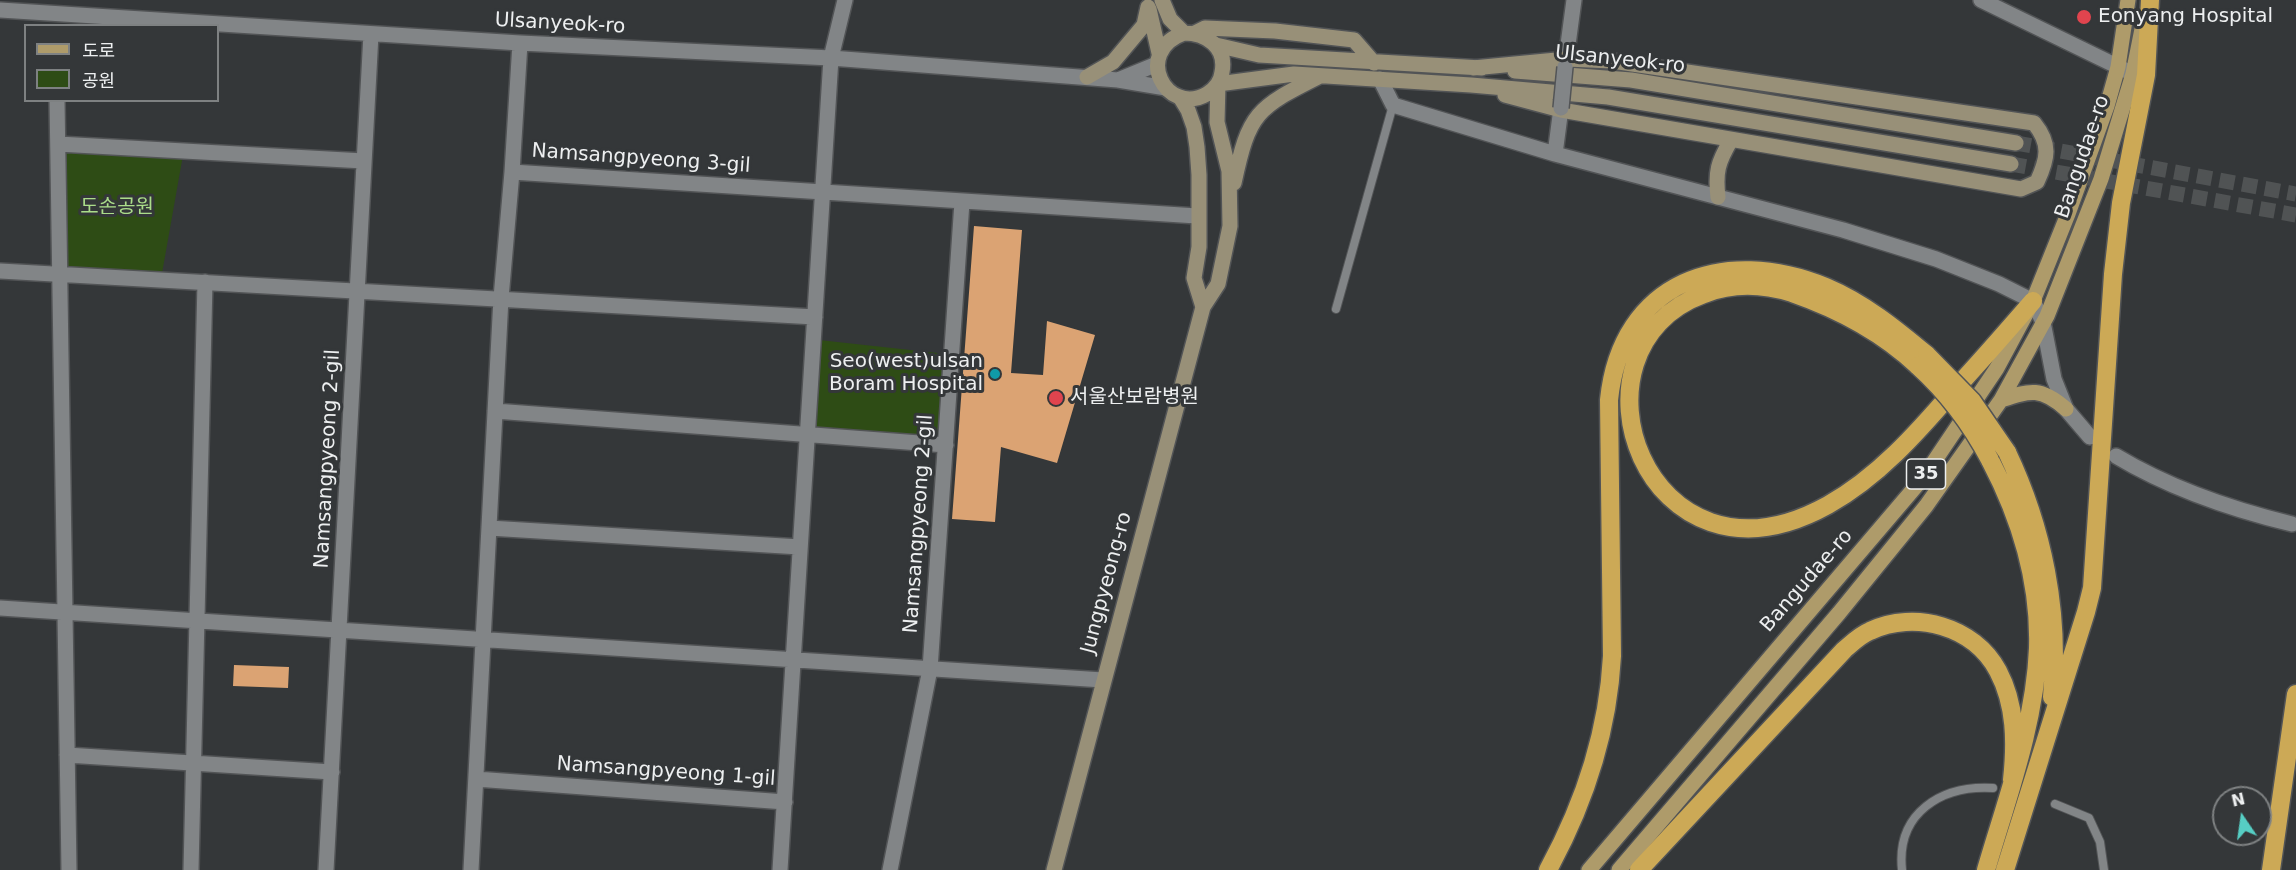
<!DOCTYPE html>
<html>
<head>
<meta charset="utf-8">
<style>
	body { margin:0 }
	#map { position:relative; width:2296px; height:870px; overflow:hidden; background:#343739; font-family:"DejaVu Sans","Noto Sans KR",sans-serif }
	canvas { display:block }
	.legend { position:absolute; left:24px; top:24px; width:195px; height:78px; box-sizing:border-box; background:#343739; border:2px solid #7e8182; margin:0; padding:8px 10px; list-style:none; font-size:18px; color:#edeff0 }
	.legend li { display:flex; align-items:center; gap:12px; height:30px }
	.legend b { width:30px; border:2px solid #7e8182 }
	.north { position:absolute; left:2212px; top:786px; width:60px; height:60px; box-sizing:border-box; background:#343739; border:2px solid #7e8182; border-radius:50%; rotate:347deg; font-size:16px; font-weight:700; line-height:24px; text-align:center; color:#edeff0 }
	.north::after { content:''; display:block; margin:auto; width:21px; height:27px; background:#56cec4; clip-path:polygon(50% 0,100% 100%,50% 72%,0 100%) }
</style>
</head>
<body>
<div id="map">
<canvas width="2296" height="870"></canvas>
<ul class="legend">
<li><b style="height:8px;background:#ae9b6a"></b>도로</li>
<li><b style="height:16px;background:#2e4c15"></b>공원</li>
</ul>
<div class="north">N</div>
</div>
<script>
const g = document.querySelector('canvas').getContext('2d');
g.lineJoin = 'round';
function fillPath(path, color) { g.fillStyle = color; g.fill(path, 'evenodd'); }
function stroke(path, color, width, dash) { g.strokeStyle = color; g.lineWidth = width; g.lineCap = dash ? 'butt' : 'round'; g.setLineDash(dash || []); g.stroke(path); }
function write(font, color, halo, rows, align = 'center') {
  g.font = font + ' "DejaVu Sans","Noto Sans KR",sans-serif'; g.lineWidth = 6; g.setLineDash([]); g.textBaseline = 'middle'; g.strokeStyle = halo; g.fillStyle = color; for (const [text, x, y, turn = 0] of rows) {
    g.save(); g.translate(x, y); g.rotate((+turn || 0) * Math.PI / 180); g.textAlign = isNaN(turn) ? turn : align; if (halo) g.strokeText(text, 0, 0); g.fillText(text, 0, 0); g.restore();
  }
}
const green = new Path2D(`
	M61 150 183 155 161 279 64 269Z
	M819 340 947 354 941 438 813 430Z`);
const building = new Path2D(`
	M974 226 1022 230 1011 373 1043 375 1047 321 1095 335 1057 463 1001 447 995 522 952 519Z
	M234 665 289 667 288 688 233 686Z`);
const secondaryTunnel = new Path2D(`
	M2016 143 2296 194
	M2011 164 2296 215`);
const lane = new Path2D(`
	M1336 309 1393 105
	M2055 804 2089 818 2100 842 2104 870
	M1902 870C1896 813 1941 785 1993 788`);
const street = new Path2D(`
	M1981 0 2129 72
	M0 10 520 43 831 58 1118 80
	M1157 64 1118 80 1166 88
	M1565 67 1574 0
	M1380 79 1393 105 1555 154 1843 230 1936 259 1999 284 2033 301 2043 322 2054 379 2066 409 2090 437
	M57 100 69 870
	M58 144 364 161
	M1555 154 1561 108
	M512 172 520 43
	M0 271 815 317
	M495 411 946 445
	M2116 456C2171 489 2230 509 2292 524
	M489 528 800 547
	M0 608 1103 680
	M67 755 332 772
	M476 779 785 802
	M191 870 205 282
	M326 870 371 34
	M471 870 501 298 512 172 1197 216
	M780 870 831 58 845 0
	M890 870 930 669 962 202`);
const secondary = new Path2D(`
	M1162 0 1170 19 1184 33C1206 33 1227 47 1222 72 1221 81 1215 89 1207 94 1166 117 1132 52 1184 33
	M1149 9 1159 53
	M1195 33 1205 28 1275 31 1354 40 1374 63
	M1216 45 1259 55 1482 68
	M1473 68 1567 59 1612 61 2034 123C2051 144 2048 158 2037 182L2021 189 1561 110 1505 95
	M1515 71 1631 80 2016 143
	M1087 77 1113 62 1144 25 1148 7
	M1180 97 1188 110 1194 127 1197 147 1199 175V247L1194 278 1203 307 1218 284 1230 226 1229 171 1217 122 1218 84 1294 74 1471 85 1608 97 2011 164
	M1234 183C1249 113 1256 108 1320 76
	M1718 197C1715 172 1718 162 1731 140
	M1054 870 1203 307`);
const primary = new Path2D(`
	M2001 400C2031 390 2041 387 2066 409
	M1589 870 1923 478 1997 368 2033 301 2068 214 2107 106 2118 67 2128 0
	M1619 870 1839 613 1926 506 2001 400 2047 316 2101 179 2133 74 2142 29`);
const highway = new Path2D(`
	M1918 366C1883 333 1838 309 1792 293 1763 284 1732 283 1704 294 1555 348 1646 606 1828 505 1878 477 1917 433 1954 390 1981 361 2007 331 2033 301
	M2007 452C2043 528 2060 612 2052 697
	M1548 870C1584 804 1608 732 1612 656L1609 400C1621 281 1724 245 1826 287 1864 303 1896 329 1927 355
	M1639 870 1844 650C1852 643 1860 635 1870 631 1915 610 1974 626 1998 671 2016 705 2016 743 2012 780
	M1986 870C2007 798 2035 724 2038 648 2040 581 2021 519 1990 460
	M2005 870 2086 612 2092 588 2113 274 2121 203 2146 75 2150 0
	M2271 870 2296 694`);
const streetBridge = new Path2D(`
	M1561 108 1565 67`);
const highwayBridge = new Path2D(`
	M1927 355 1972 401 2007 452
	M1918 366C1949 394 1971 424 1990 460`);
const markers = [
	[2084,17,8,"#e0444e"],
	[995,374,6,"#0f9aa8"],
	[1056,398,8,"#e0444e"]
];
const shields = [
	[1926,474,39]
];
const shieldNames = [
	["35",1926,474]
];
const poiNames = [
	["Eonyang Hospital",2098,17],
	["Seo(west)ulsan",983,362,"right"],
	["Boram Hospital",983,385,"right"],
	["서울산보람병원",1070,398]
];
const streetNames = [
	["Ulsanyeok-ro",560,24,3],
	["Ulsanyeok-ro",1620,60,6],
	["Bangudae-ro",2083,157,-71],
	["Namsangpyeong 3-gil",641,159,4],
	["Namsangpyeong 2-gil",328,459,-87],
	["Namsangpyeong 2-gil",919,524,-86],
	["Bangudae-ro",1807,581,-49],
	["Jungpyeong-ro",1107,583,-75],
	["Namsangpyeong 1-gil",666,772,4]
];
const parkNames = [
	["도손공원",117,208]
];
fillPath(green, '#2e4c15');
fillPath(building, '#dba373');
stroke(secondaryTunnel, '#505354', 15, [15, 8]);
stroke(lane, '#525456', 10);
stroke(street, '#525456', 18);
stroke(secondary, '#525456', 18);
stroke(primary, '#525456', 18);
stroke(highway, '#525456', 21);
stroke(lane, '#828587', 8);
stroke(street, '#828587', 15);
stroke(secondary, '#989078', 15);
stroke(primary, '#ae9b6a', 15);
stroke(highway, '#cca956', 18);
stroke(streetBridge, '#525456', 18, []);
stroke(highwayBridge, '#525456', 21, []);
stroke(streetBridge, '#828587', 15);
stroke(highwayBridge, '#cca956', 18);
for (const [x, y, r, color] of markers) { const dot = new Path2D(); dot.arc(x, y, r, 0, 2 * Math.PI); g.fillStyle = color; g.fill(dot); stroke(dot, '#343739', 2); }
for (const [x, y, w] of shields) { const box = new Path2D(); box.roundRect(x - w / 2, y - 15, w, 30, 4.5); g.fillStyle = '#343739'; g.fill(box); stroke(box, '#edeff0', 1.5); }
write('bold 18px', '#edeff0', null, shieldNames);
write('20px', '#edeff0', '#343739', poiNames, 'left');
write('20px', '#edeff0', '#343739', streetNames);
write('20px', '#abdd8a', '#343739', parkNames);
</script>
</body>
</html>
